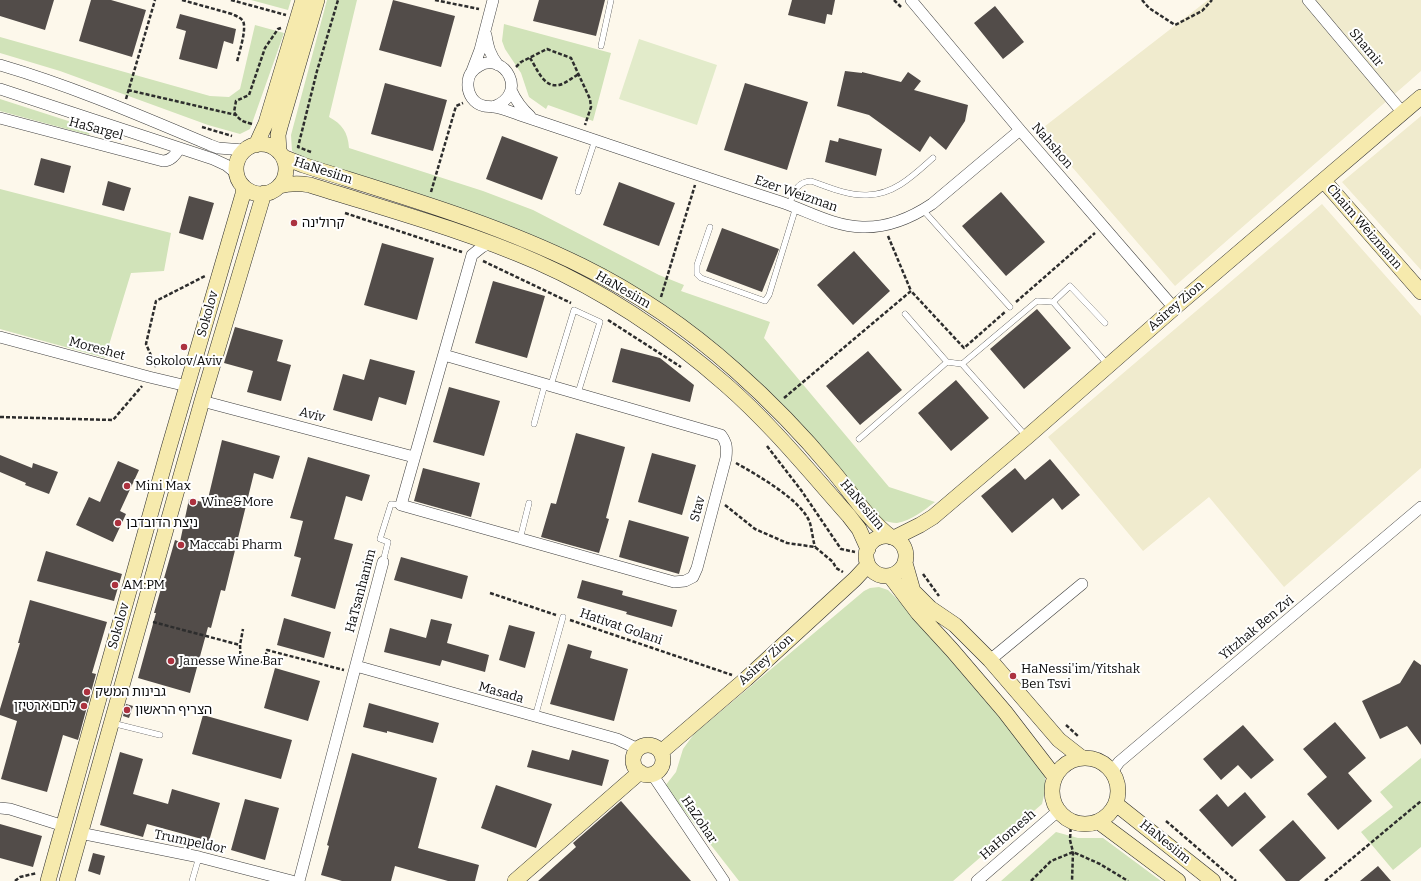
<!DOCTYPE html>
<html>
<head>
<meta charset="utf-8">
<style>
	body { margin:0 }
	canvas { display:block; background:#fdf8eb }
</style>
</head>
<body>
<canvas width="1421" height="881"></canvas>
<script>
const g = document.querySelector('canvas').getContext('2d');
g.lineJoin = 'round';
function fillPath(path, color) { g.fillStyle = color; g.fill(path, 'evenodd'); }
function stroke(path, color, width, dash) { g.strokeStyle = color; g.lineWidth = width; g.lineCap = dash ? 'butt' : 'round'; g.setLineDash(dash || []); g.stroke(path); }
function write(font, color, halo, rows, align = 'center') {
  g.font = font + ' Bitter,"Noto Sans Hebrew",serif'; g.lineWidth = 4; g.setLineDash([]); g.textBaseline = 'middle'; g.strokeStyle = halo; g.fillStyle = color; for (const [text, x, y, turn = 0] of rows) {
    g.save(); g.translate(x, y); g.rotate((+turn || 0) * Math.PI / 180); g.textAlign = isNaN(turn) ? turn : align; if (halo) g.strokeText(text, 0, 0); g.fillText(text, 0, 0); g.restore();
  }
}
const farmland = new Path2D(`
	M1208 0H1421V71L1175 286 1040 130Z
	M1421 116V270L1342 182Z
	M1322 204 1421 316V468L1284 587 1209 497 1143 551 1048 437Z`);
const green = new Path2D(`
	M251 0H291L288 10Z
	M327 0H357L329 117C342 124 348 132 349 148L483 191 533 210 659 275 684 285 681 291 770 322 764 338 889 487 935 502C924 510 911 521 897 523 892 523 886 521 882 520L673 315 460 210 300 156 292 151 291 135Z
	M504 24 611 53 593 121 548 105 546 109 529 97 521 73 505 49 502 41Z
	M255 25 284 33 250 129 240 134 208 125 60 71 0 53V37L210 96 229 97 240 89Z
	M0 99 90 128 89 135 0 111Z
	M0 189 171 233 164 271 131 273 105 358 0 329Z
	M879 587 888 590 911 613 1038 763 1045 774V791L1042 804 953 881H739L665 786 676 772 683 749 694 734 864 591 870 588Z
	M1421 758V847L1393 870 1361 832 1393 807 1380 792Z
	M1056 832 1078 838H1103L1161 881H1001Z`);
const pitch = new Path2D(`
	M639 39 717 65 697 125 619 99Z`);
const building = new Path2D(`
	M0 0H54L45 30 0 16Z
	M91 0H111L146 10 132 57 79 41Z
	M393 0 455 16 441 67 379 50Z
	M539 0H605L596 36 533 21Z
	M792 0H835L832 15 827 14 825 24 788 15Z
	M995 6 1024 42 1003 59 974 23Z
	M180 14 236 29 233 44 224 41 217 69 179 59 186 31 176 28Z
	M845 71 862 73V72L901 82 908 72 921 81 914 90 968 105 965 121 946 150 930 136 920 152 869 115 837 106Z
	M385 83 447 100 433 151 371 134Z
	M745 83 808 102 787 170 724 150Z
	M502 136 558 157 542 200 486 179Z
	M839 138 882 149 876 176 825 162 830 140 838 142Z
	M41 158 71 166 64 193 34 185Z
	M108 181 131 188 124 211 102 205Z
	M619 182 675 203 659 246 603 225Z
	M1001 192 1045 242 1006 276 962 226Z
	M189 196 214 203 203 240 179 233Z
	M722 228 779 249 762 292 706 271Z
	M382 243 434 258 417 320 364 305Z
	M854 251 890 291 853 325 817 285Z
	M493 281 545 296 527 358 475 343Z
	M1037 309 1071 348 1024 389 990 349Z
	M235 327 283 340 277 361 291 365 281 401 247 392 253 371 224 363Z
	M621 348 660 358 694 385 690 402 612 382Z
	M868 351 902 390 860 425 826 386Z
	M370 359 415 371 406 405 379 397 372 421 333 410 343 374 364 380Z
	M956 380 989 418 951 451 918 413Z
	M449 387 500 401 484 456 433 442Z
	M576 433 625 447 606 518 609 519 599 553 541 537 551 503 556 504Z
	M222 440 280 456 273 479 254 473 225 591 221 590 211 628 208 627 190 693 138 678 156 613H154L175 540 180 542 189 499 207 503Z
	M652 453 696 465 682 515 638 502Z
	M0 455 32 468 33 463 58 472 49 494 25 485 26 483 0 472Z
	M308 457 370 475 362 501 346 496 334 539 353 544 335 609 291 596 301 558 294 556 303 521 290 518Z
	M1050 459 1080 495 1062 510 1053 498 1012 533 981 496 1015 468 1025 480Z
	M118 461 139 470 120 511 126 514 113 542 76 525 89 497 100 502Z
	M423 468 480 483 471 517 414 501Z
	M629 520 689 537 679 574 619 557Z
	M46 551 122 574 114 601 37 581Z
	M401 557 468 576 462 599 394 580Z
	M582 580 623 591 622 595 677 610 672 627 626 614 627 612 577 598Z
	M30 600 107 622 92 673 96 674 78 740 63 735 47 792 1 779 17 721 0 715V709L20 643H18Z
	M284 618 331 632 324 658 277 645Z
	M431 619 452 624 447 643 489 655 485 672 442 660 440 666 384 652 390 628 426 638Z
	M509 625 535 632 525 668 499 660Z
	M568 644 592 651 590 658 628 669 614 721 550 704Z
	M1414 660 1421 665V745L1407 726 1380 739 1362 701 1400 683Z
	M275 668 320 681 308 721 264 708Z
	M369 703 439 723 433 743 387 731V733L363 727Z
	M126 704 133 706 129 718 123 716Z
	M203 715 292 740 281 779 192 754Z
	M1335 722 1366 758 1348 773 1372 801 1338 830 1307 794 1327 777 1303 749Z
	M1243 725 1274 760 1251 779 1238 765 1221 780 1203 759Z
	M532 750 569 760 572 750 609 760 602 786 527 767Z
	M120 752 143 759 133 794 168 804 172 789 220 803 209 841 147 824 143 837 100 825Z
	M352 753 437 778 418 848 479 865 475 881H448L395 866 391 881H342L321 875 329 846 327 845Z
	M496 785 552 804 536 848 481 828Z
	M1245 792 1266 817 1232 847 1199 810 1217 794 1228 807Z
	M245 799 279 808 265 860 231 850Z
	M621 801 691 881H538L576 847 573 843Z
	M1293 820 1326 858 1299 881H1286L1259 850Z
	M0 824 42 836 33 867 0 858Z
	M93 853 105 856 100 875 88 871Z
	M1378 866 1391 881H1360Z`);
const path = new Path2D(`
	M182 0 232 14C236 16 240 17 243 21 247 29 239 53 237 62
	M231 0 286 15
	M435 0 479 9
	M894 0 901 7
	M1142 0 1149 8 1175 25 1202 11 1212 0
	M530 58C537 68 543 88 559 85 565 84 573 77 579 74
	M516 67 521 62 547 49 571 58 590 99 591 107 585 125
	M128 90 236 115
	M126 99 155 0
	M252 124C242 121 240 121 234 112L236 101 249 95 265 48 278 29 281 28
	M202 127 232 136
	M311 152 298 147 317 71 338 0
	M431 192 456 106 463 103
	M345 213 462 252
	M888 236 911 291
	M483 261 571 303
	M661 297 695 185
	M1016 302 1095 233
	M608 320 681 367
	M156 367 146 344 156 301 205 276
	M784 398 911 291 964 348 1005 312
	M0 417 113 420 142 386
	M767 446 801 490 841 549 855 552
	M736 463C757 475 802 500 810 523 812 531 813 540 815 547
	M725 505 755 529 787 543 815 547 833 562 836 568 843 572
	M923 574 939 596
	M490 593 556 615
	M570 620 732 675
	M153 622 240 645
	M241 659 264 663 267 650 344 670
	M241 667 240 645 243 629
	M1066 725 1078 736
	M1166 821 1236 881
	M1071 822 1070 840 1073 852 1072 881
	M15 881 20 877 37 873
	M1031 881 1051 861 1073 852 1100 864 1128 881
	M1325 881 1421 801`);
const lane = new Path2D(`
	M601 46 611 0
	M578 192 595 140
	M789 205C794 193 796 182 811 181 828 187 848 196 867 195 894 195 914 175 933 158
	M923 210 1010 307
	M710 227 697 265V274L701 278 765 301 769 295 796 207
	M1053 302 1108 365
	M947 362 962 364 1026 436
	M962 364 1037 301 1053 302 1070 286 1105 323
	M551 385 574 310 600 322 578 393
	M534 424 545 384
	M859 439 947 362 905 314
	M520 539 529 503
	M383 562 388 542 380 539 391 504 401 505
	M535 717 563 617
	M112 723 160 735
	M192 881 199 857`);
const street = new Path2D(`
	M911 0 1020 130 1174 308
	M1308 0 1403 113
	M486 35C488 47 490 55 498 65
	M0 65C72 86 141 116 210 145L218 148 244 150
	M472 71 480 50 493 0
	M0 89 213 159 226 165 236 173
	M511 90C516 101 521 108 530 116
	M493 107C530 94 504 51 479 66 472 70 468 76 468 83 467 94 474 104 484 106 487 107 490 106 494 107 502 108 511 112 520 115 607 144 694 174 781 202 808 211 833 226 862 227 888 228 911 218 932 204L1020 130
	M0 118 163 161C171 161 175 155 180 148
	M0 337 149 377 187 386
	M444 355 721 435C727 443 727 448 726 458L697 568 693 577 685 581 674 582 401 505 472 255 482 247 490 243
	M202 401 414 457
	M990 660 1082 584
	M356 666 617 739 638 749
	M1112 772 1119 762 1421 507
	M652 774 724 881
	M0 808 10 809 64 826
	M80 833 199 857 292 881
	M299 881 383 562
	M977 881 1058 811`);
const secondary = new Path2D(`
	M236 169a25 25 0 1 1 50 0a25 25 0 1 1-50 0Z
	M256 145 266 123 303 0
	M279 152 278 135 280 127 317 0
	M283 157 303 165C397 195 493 222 582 266 637 293 689 329 735 370 770 401 802 434 832 470 850 491 868 520 891 537
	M1324 181 1421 292
	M279 186C290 183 299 183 310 185 386 209 464 230 537 262 605 292 669 335 725 384 771 424 809 471 849 516L859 529 868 549
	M866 556a20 20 0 1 1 40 0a20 20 0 1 1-40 0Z
	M894 538 920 525 933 517 1027 437 1174 308 1421 97
	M905 563 913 591 930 608 955 625 990 660 1059 740 1082 758
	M890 576 918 613 952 650 1005 712 1055 777
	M633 760a15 15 0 1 1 30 0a15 15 0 1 1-30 0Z
	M661 752 746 679 855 579 868 565
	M1052 791a33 33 0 1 1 66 0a33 33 0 1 1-66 0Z
	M1116 804 1213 881
	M1099 822 1178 881
	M48 881 168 451 243 194V186
	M67 881 202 401 264 193
	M515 881 640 772`);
const markers = [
	[294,223,4,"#ac323f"],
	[184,347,4,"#ac323f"],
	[127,486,4,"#ac323f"],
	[193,502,4,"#ac323f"],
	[118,523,4,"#ac323f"],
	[181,545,4,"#ac323f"],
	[115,585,4,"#ac323f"],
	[171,661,4,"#ac323f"],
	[1013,676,4,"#ac323f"],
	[87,692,4,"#ac323f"],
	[84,706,4,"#ac323f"],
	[127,710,4,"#ac323f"]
];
const streetNames = [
	["Shamir",1366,48,50],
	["HaSargel",96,129,15],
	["Nahshon",1052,146,49],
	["HaNesiim",323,171,18],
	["Ezer Weizman",796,194,19],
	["Chaim Weizmann",1364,227,49],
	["HaNesiim",623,290,30],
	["Asirey Zion",1176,306,-41],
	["Sokolov",208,314,-74],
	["Moreshet",97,349,15],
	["Aviv",312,415,15],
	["HaNesiim",862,505,50],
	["Stav",698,509,-75],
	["HaTsanhanim",361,591,-75],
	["Sokolov",119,626,-74],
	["Hativat Golani",621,627,19],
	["Yitzhak Ben Zvi",1257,628,-40],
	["Asirey Zion",766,660,-42],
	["Masada",501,693,16],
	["HaZohar",699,820,56],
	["HaHomesh",1008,835,-41],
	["Trumpeldor",190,842,12],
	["HaNesiim",1165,842,39]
];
const poiNames = [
	["קרולינה",302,223],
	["Sokolov/Aviv",184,361,"center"],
	["Mini Max",135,486],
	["Wine&More",201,502],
	["ניצת הדובדבן",126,523],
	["Maccabi Pharm",189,545],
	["AM:PM",123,585],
	["Janesse Wine Bar",179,661],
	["HaNessi'im/Yitshak",1021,669],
	["Ben Tsvi",1021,684],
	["גבינות המשק",95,692],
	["לחם ארטיזן",76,706,"right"],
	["הצריף הראשון",135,710]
];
fillPath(farmland, '#f0ebce');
fillPath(green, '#d1e3b9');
fillPath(pitch, '#e2ebca');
fillPath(building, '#524c49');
stroke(lane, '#3e3e3e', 6);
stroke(street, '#3e3e3e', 12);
stroke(secondary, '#2d2d2d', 16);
stroke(path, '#2d2d2d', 2.5, [4, 2]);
stroke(lane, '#fff', 5.5);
stroke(street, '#fff', 11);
stroke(secondary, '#f6eaad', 15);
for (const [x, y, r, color] of markers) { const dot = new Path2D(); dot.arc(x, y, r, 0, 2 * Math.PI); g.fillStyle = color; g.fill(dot); stroke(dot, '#fff', 1.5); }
write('13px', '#0b0b0b', '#fff', streetNames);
write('13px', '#0b0b0b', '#fff', poiNames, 'left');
</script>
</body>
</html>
